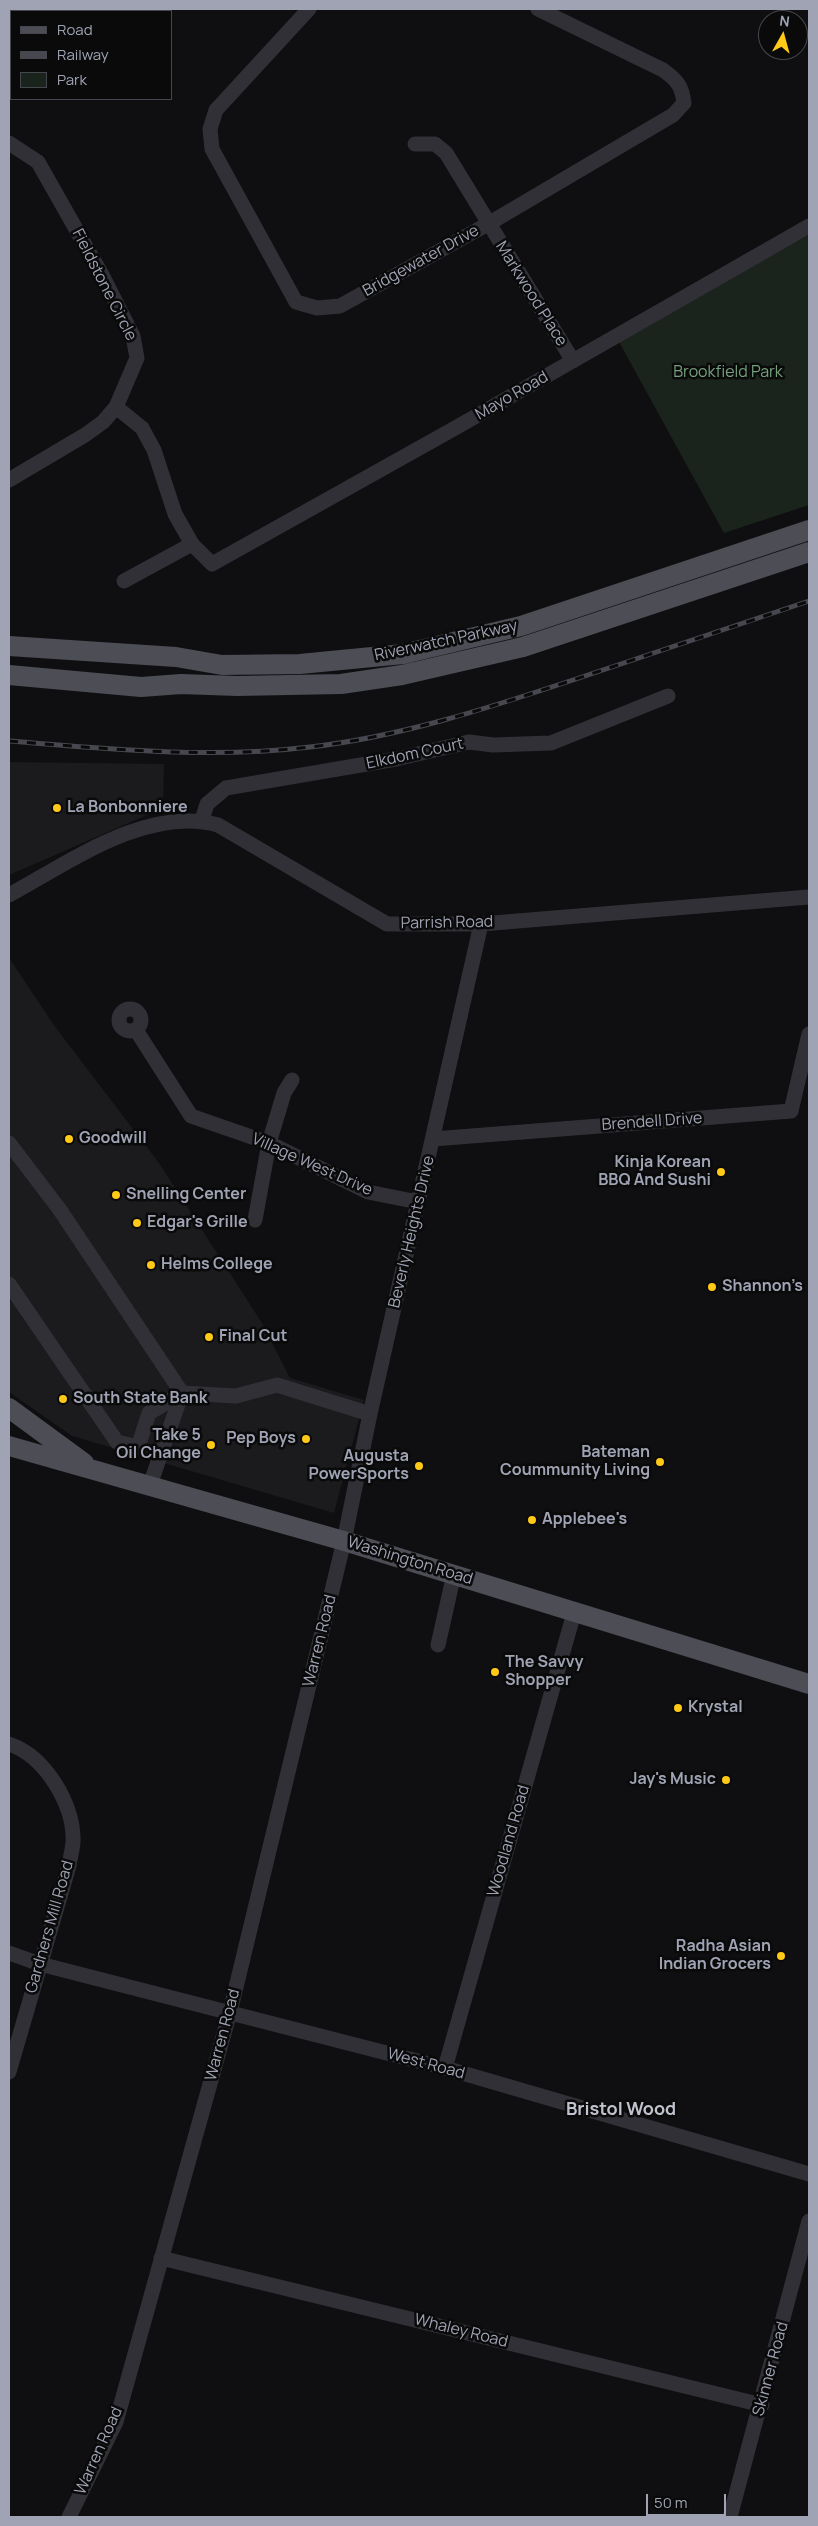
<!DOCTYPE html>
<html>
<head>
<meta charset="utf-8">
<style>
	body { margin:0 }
	#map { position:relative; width:818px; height:2526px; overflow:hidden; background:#0f0f11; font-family:Manrope,sans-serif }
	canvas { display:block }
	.frame { position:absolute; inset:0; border:10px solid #9fa3b3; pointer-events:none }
	.legend { position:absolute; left:10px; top:10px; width:162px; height:90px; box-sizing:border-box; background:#0a0a0b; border:1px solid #46474e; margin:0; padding:6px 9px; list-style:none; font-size:15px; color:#9fa3b3 }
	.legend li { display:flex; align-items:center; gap:10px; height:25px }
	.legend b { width:25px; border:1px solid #46474e }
	.north { position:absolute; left:758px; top:10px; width:50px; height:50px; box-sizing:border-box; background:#0a0a0b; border:1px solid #46474e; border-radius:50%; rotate:7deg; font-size:14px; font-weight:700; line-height:20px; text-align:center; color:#9fa3b3 }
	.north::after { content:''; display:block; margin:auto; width:18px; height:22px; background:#ffc918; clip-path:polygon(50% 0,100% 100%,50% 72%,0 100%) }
	.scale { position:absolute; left:646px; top:2494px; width:80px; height:22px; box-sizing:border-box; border:2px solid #9fa3b3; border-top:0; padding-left:6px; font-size:15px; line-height:18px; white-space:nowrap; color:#9fa3b3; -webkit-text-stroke:4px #0a0a0b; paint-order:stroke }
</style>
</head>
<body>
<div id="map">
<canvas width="818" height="2526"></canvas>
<div class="frame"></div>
<ul class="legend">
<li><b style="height:6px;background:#4c4d55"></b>Road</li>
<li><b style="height:6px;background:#47484f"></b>Railway</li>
<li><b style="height:14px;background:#1b231d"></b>Park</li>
</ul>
<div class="north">N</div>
<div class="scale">50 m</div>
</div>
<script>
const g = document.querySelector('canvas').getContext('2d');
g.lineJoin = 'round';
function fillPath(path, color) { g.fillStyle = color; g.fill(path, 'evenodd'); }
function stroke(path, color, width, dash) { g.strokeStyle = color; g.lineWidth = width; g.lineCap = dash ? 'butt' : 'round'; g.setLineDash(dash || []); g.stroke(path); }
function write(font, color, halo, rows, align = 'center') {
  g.font = font + ' Manrope,sans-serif'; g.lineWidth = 5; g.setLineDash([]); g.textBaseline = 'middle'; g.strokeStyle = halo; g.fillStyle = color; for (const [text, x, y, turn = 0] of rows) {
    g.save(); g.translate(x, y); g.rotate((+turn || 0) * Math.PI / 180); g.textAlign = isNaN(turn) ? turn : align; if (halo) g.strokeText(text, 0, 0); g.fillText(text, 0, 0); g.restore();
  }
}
const built = new Path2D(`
	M9 762 164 764 163 808 9 875Z
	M9 958 56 1028 159 1163 262 1323 290 1378 364 1400 334 1513 72 1436 9 1392Z`);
const green = new Path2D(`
	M809 235V505L724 533 618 340Z`);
const minor = new Path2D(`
	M309 9 216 110 210 129 212 149 296 302 317 308 340 306 488 224 673 115 684 103C682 86 677 80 663 70L538 9
	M9 143 38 162 102 275 133 336 137 358 116 407 103 422 85 435 9 480
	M415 144H435L446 153 573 361
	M116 407 142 428 154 450 175 514 192 544 212 564 457 427 809 226
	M124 581 192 544
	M202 820 207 804 226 788 396 759 469 742 493 745 551 743 668 696
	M9 895C68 863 148 805 218 825L387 924H481L809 897
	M119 1020a11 11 0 1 1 22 0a11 11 0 1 1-22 0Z
	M136 1030 191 1116 269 1143 368 1192 418 1202
	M433 1139 791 1111 809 1034
	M9 1143 60 1210 182 1393
	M255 1220 269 1143 284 1093 292 1080
	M9 1284 117 1442 138 1447 149 1413 182 1393 236 1396 277 1385 370 1414
	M150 1485 182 1393
	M438 1645 454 1574
	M9 1744C45 1756 75 1805 73 1843 72 1851 70 1859 69 1866L9 2072
	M9 1953 40 1964 445 2068 809 2174
	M445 2068 574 1613
	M161 2258 762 2405
	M69 2517 116 2422 230 2012 344 1541 370 1414 481 924
	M730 2517 809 2221`);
const major = new Path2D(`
	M9 646 176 657 222 665 300 664 403 654 521 626 809 530
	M9 675 141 687 181 684 237 686 341 684 402 675 523 647 809 552
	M9 1408 84 1463
	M9 1446 344 1541 809 1684`);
const rail = new Path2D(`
	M9 741C109 749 210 759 310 747 399 737 485 709 570 681 650 654 730 628 809 601`);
const markers = [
	[57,808,5,"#ffc918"],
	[69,1139,5,"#ffc918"],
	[721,1172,5,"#ffc918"],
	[116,1195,5,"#ffc918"],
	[137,1223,5,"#ffc918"],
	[151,1265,5,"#ffc918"],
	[712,1287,5,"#ffc918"],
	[209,1337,5,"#ffc918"],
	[63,1399,5,"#ffc918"],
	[306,1439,5,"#ffc918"],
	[211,1445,5,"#ffc918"],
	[660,1462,5,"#ffc918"],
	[419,1466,5,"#ffc918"],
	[532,1520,5,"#ffc918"],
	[495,1672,5,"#ffc918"],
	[678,1708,5,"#ffc918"],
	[726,1780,5,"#ffc918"],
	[781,1956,5,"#ffc918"]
];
const streetNames = [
	["Bridgewater Drive",421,261,-29],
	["Fieldstone Circle",104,285,63],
	["Markwood Place",531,294,58],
	["Mayo Road",512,396,-30],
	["Riverwatch Parkway",446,641,-12],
	["Elkdom Court",415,754,-12],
	["Parrish Road",447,923,-1],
	["Brendell Drive",652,1122,-4],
	["Village West Drive",312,1165,24],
	["Beverly Heights Drive",412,1232,-77],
	["Washington Road",410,1561,17],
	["Warren Road",320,1641,-76],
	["Woodland Road",509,1841,-74],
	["Gardners Mill Road",50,1927,-74],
	["Warren Road",223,2035,-75],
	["West Road",426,2064,15],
	["Whaley Road",461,2331,14],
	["Skinner Road",771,2369,-75],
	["Warren Road",99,2451,-66]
];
const parkNames = [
	["Brookfield Park",728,373]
];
const poiNames = [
	["La Bonbonniere",67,808],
	["Goodwill",79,1139],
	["Kinja Korean",711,1163,"right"],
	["BBQ And Sushi",711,1181,"right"],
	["Snelling Center",126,1195],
	["Edgar's Grille",147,1223],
	["Helms College",161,1265],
	["Shannon’s",722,1287],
	["Final Cut",219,1337],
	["South State Bank",73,1399],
	["Take 5",201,1436,"right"],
	["Oil Change",201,1454,"right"],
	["Pep Boys",296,1439,"right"],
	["Bateman",650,1453,"right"],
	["Coummunity Living",650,1471,"right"],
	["Augusta",409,1457,"right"],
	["PowerSports",409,1475,"right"],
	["Applebee's",542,1520],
	["The Savvy",505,1663],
	["Shopper",505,1681],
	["Krystal",688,1708],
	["Jay's Music",716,1780,"right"],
	["Radha Asian",771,1947,"right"],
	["Indian Grocers",771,1965,"right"]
];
const neighbourhoodNames = [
	["Bristol Wood",621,2110]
];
fillPath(built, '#1b1b1e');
fillPath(green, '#1b231d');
stroke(minor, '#303036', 15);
stroke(major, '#4c4d55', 20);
stroke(rail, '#47484f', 5);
stroke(rail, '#0a0a0b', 3, [9]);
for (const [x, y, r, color] of markers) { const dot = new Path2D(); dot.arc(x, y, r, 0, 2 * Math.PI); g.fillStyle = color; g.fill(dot); stroke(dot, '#0a0a0b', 2); }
write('16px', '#9fa3b3', '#0a0a0b', streetNames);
write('16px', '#74a07b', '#0a0a0b', parkNames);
write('bold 16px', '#9fa3b3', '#0a0a0b', poiNames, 'left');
write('bold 18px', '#c0c2ce', '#0a0a0b', neighbourhoodNames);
</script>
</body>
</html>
